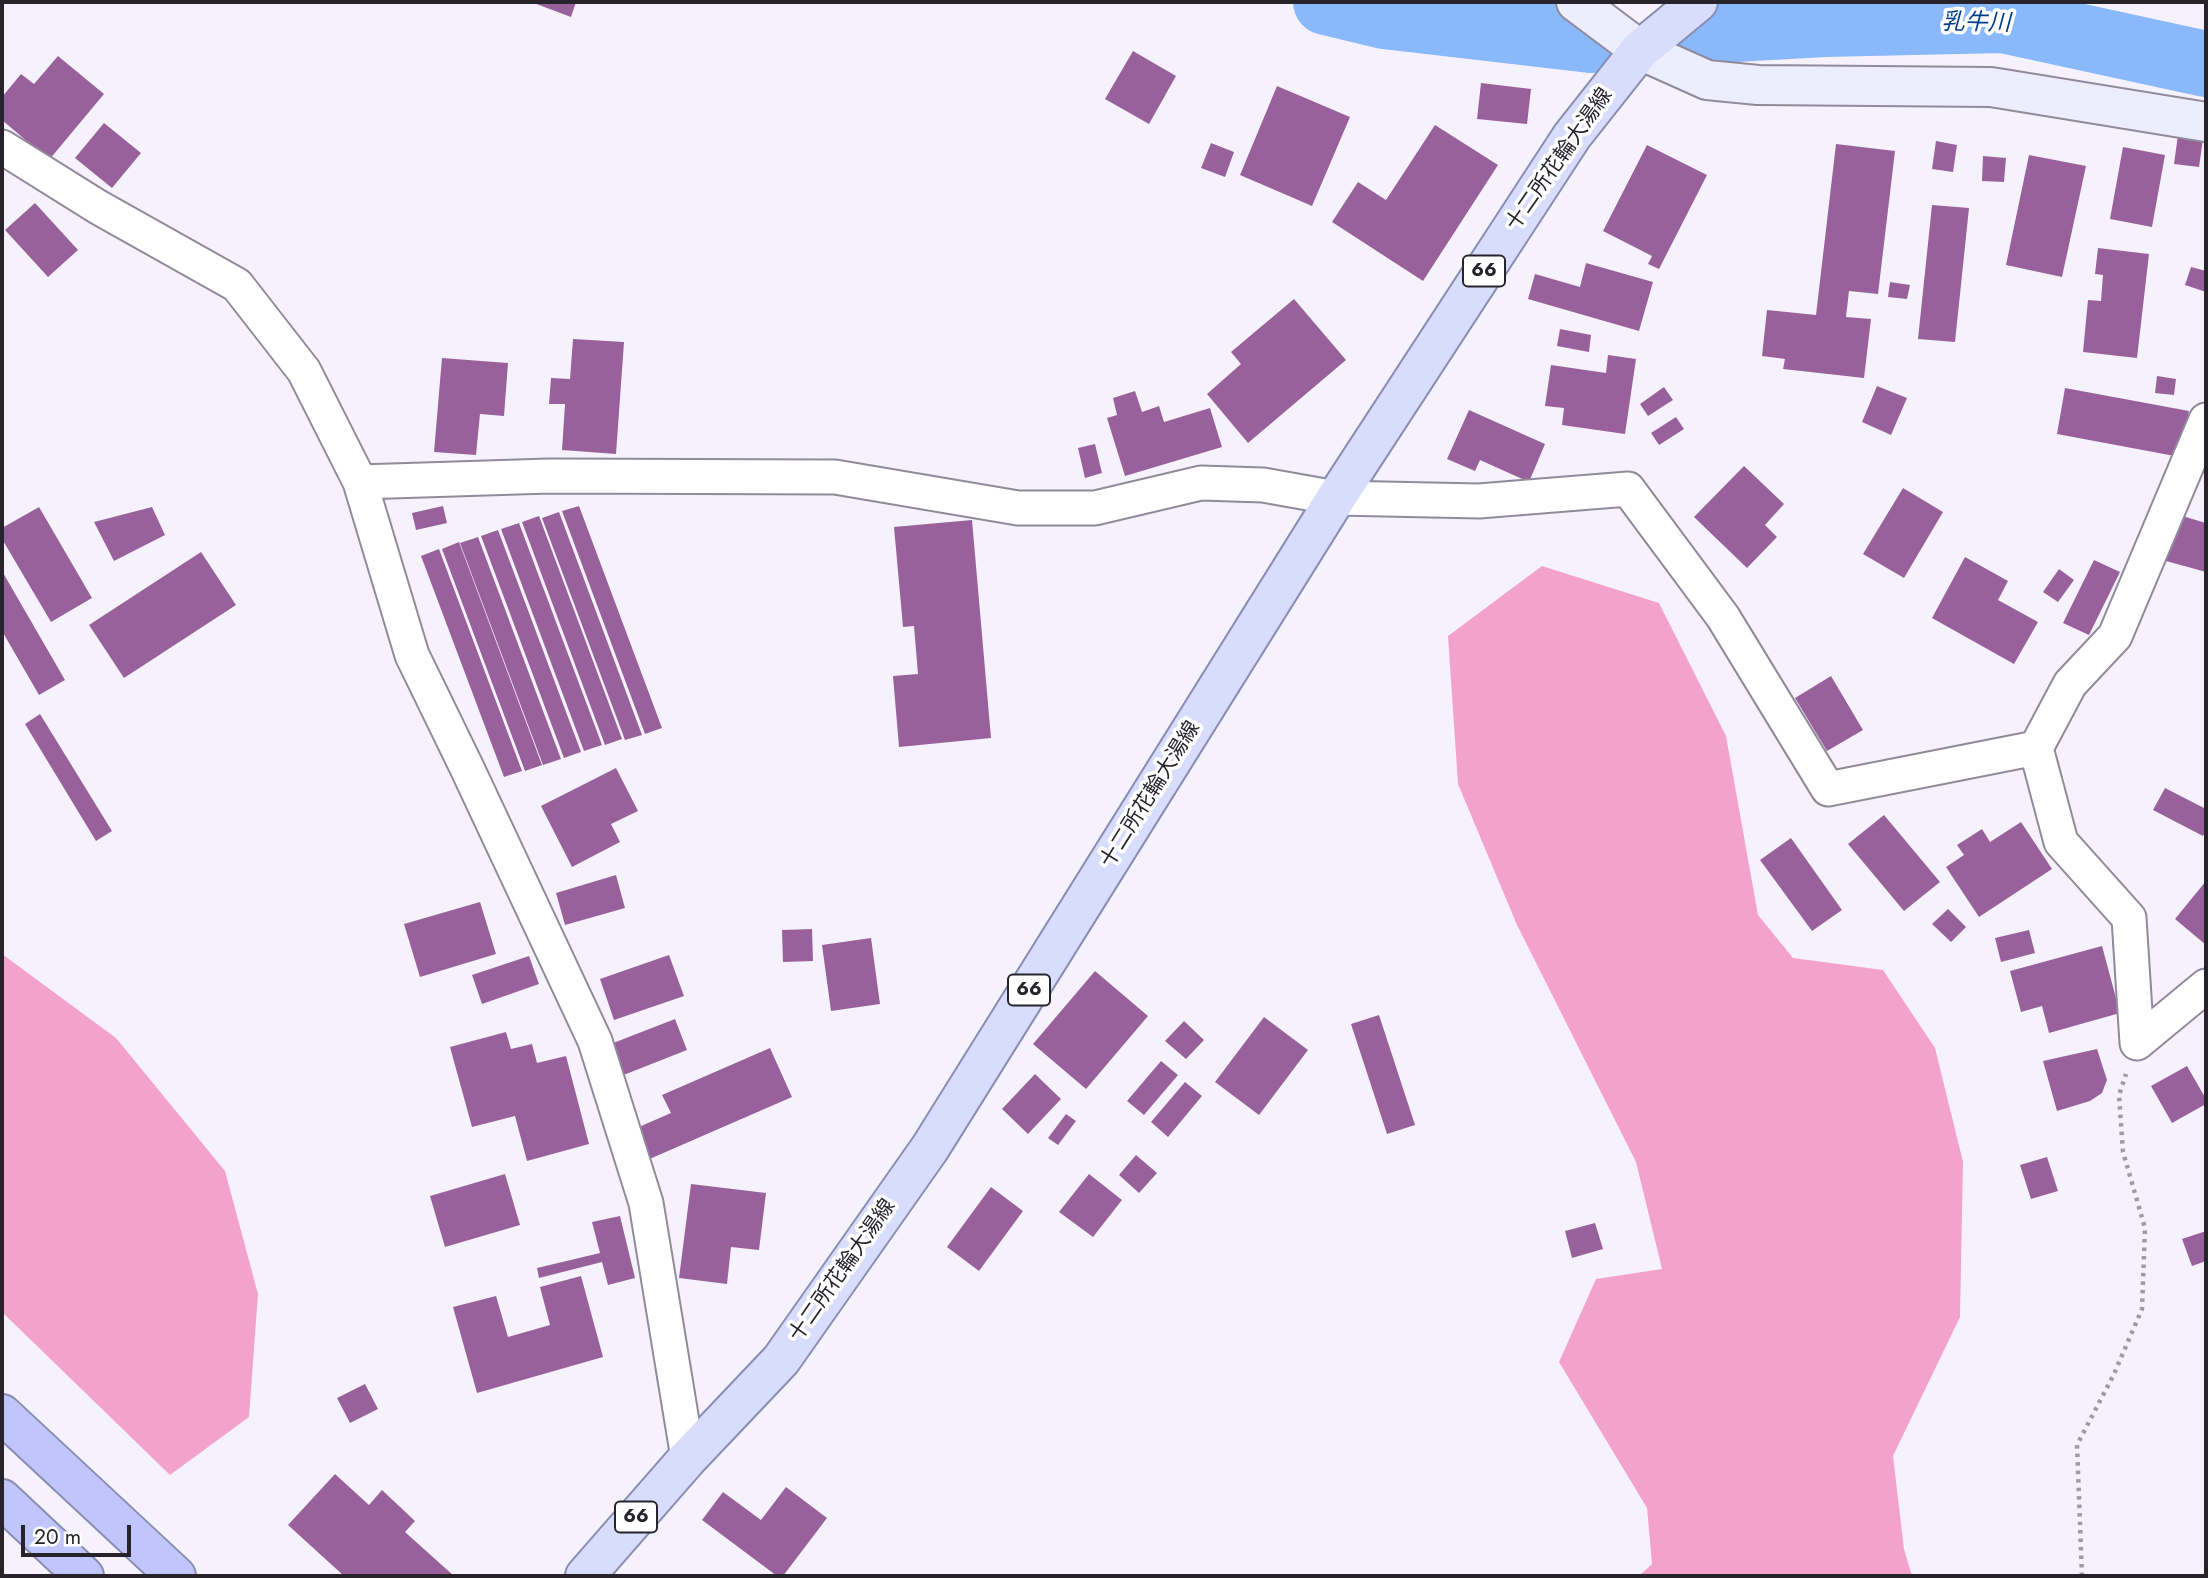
<!DOCTYPE html>
<html>
<head>
<meta charset="utf-8">
<style>
	body { margin:0 }
	#map { position:relative; width:2208px; height:1578px; overflow:hidden; background:#f6f2fd; font-family:Jost,sans-serif }
	canvas { display:block }
	.frame { position:absolute; inset:0; border:4px solid #26242a; pointer-events:none }
	.scale { position:absolute; left:21px; top:1525px; width:110px; height:32px; box-sizing:border-box; border:4px solid #26242a; border-top:0; padding-left:9px; font-size:21px; line-height:24px; white-space:nowrap; color:#26242a; -webkit-text-stroke:5px #fff; paint-order:stroke }
</style>
</head>
<body>
<div id="map">
<canvas width="2208" height="1578"></canvas>
<div class="frame"></div>
<div class="scale">20 m</div>
</div>
<script>
const g = document.querySelector('canvas').getContext('2d');
g.lineJoin = 'round';
function fillPath(path, color) { g.fillStyle = color; g.fill(path, 'evenodd'); }
function stroke(path, color, width, dash) { g.strokeStyle = color; g.lineWidth = width; g.lineCap = dash ? 'butt' : 'round'; g.setLineDash(dash || []); g.stroke(path); }
function write(font, color, halo, rows, align = 'center') {
  g.font = font + ' Jost,"Noto Sans JP",sans-serif'; g.lineWidth = 7; g.setLineDash([]); g.textBaseline = 'middle'; g.strokeStyle = halo; g.fillStyle = color; for (const [text, x, y, turn = 0] of rows) {
    g.save(); g.translate(x, y); g.rotate((+turn || 0) * Math.PI / 180); g.textAlign = isNaN(turn) ? turn : align; if (halo) g.strokeText(text, 0, 0); g.fillText(text, 0, 0); g.restore();
  }
}
const forest = new Path2D(`
	M1542 566 1659 603 1726 736 1758 915 1793 958 1883 970 1935 1048 1963 1162 1960 1317 1893 1456 1904 1549 1912 1576H1639L1652 1564 1647 1508 1559 1362 1596 1279 1662 1269 1636 1162 1517 925 1458 784 1448 636Z
	M2 954 116 1038 225 1171 258 1294 249 1417 170 1475 2 1312Z`);
const river = new Path2D(`
	M1326 2 1384 16 1591 40
	M1700 31 1824 24 2003 20 2206 64`);
const building = new Path2D(`
	M531 2H576L571 17Z
	M1133 51 1176 76 1149 124 1105 99Z
	M58 56 104 94 49 160 2 120V97L21 74 34 84Z
	M1481 83 1531 89 1527 124 1477 119Z
	M1277 86 1350 117 1312 206 1240 175Z
	M104 123 141 153 112 188 75 158Z
	M1435 125 1498 165 1423 281 1332 222 1358 182 1386 200Z
	M2178 135 2203 139 2199 167 2174 164Z
	M1936 141 1957 145 1953 172 1932 169Z
	M1211 143 1234 152 1225 177 1201 168Z
	M1836 144 1895 151 1878 294 1849 291 1846 317 1871 319 1864 378 1783 369 1785 359 1762 356 1767 310 1816 315Z
	M1647 145 1707 175 1659 269 1648 264 1652 256 1603 231Z
	M2123 147 2165 155 2152 227 2110 219Z
	M2029 155 2086 166 2062 277 2006 265Z
	M1983 156 2006 158 2004 182 1982 181Z
	M35 203 78 250 48 277 5 230Z
	M1932 205 1969 208 1955 342 1918 339Z
	M2098 248 2149 254 2137 358 2083 352 2088 300 2101 301 2103 275 2095 274Z
	M1586 263 1653 282 1639 331 1528 299 1535 274 1580 287Z
	M2191 267 2206 271V292L2185 285Z
	M1890 282 1910 285 1907 299 1888 297Z
	M1294 299 1346 360 1248 443 1207 394 1241 364 1231 352Z
	M1560 329 1591 335 1589 352 1557 346Z
	M573 339 624 342 616 454 562 450 565 404H549L551 378 570 379Z
	M1608 355 1636 359 1625 434 1562 425 1564 408 1545 406 1551 365 1606 373Z
	M442 358 508 363 504 416 480 414 476 455 434 452Z
	M2157 376 2176 379 2174 395 2155 393Z
	M1877 386 1907 398 1891 435 1862 422Z
	M1664 387 1673 400 1648 416 1640 404Z
	M2065 388 2189 411 2180 457 2057 434Z
	M1135 391 1142 412 1159 406 1164 422 1210 408 1222 447 1125 476 1107 418 1117 415 1113 398Z
	M1469 410 1545 444 1529 482 1480 460 1475 471 1447 459Z
	M1676 417 1684 429 1659 445 1651 433Z
	M1095 444 1102 473 1085 478 1078 448Z
	M1744 466 1784 504 1765 525 1777 537 1747 568 1694 517Z
	M1903 488 1943 512 1904 578 1863 554Z
	M443 506 447 523 416 530 412 513Z
	M579 506 662 728 645 734 562 511Z
	M39 507 92 598 51 622 2 539V528Z
	M152 507 165 535 114 561 94 522Z
	M559 512 642 735 625 740 542 518Z
	M2179 515 2206 523V572L2166 561Z
	M539 516 622 739 605 745 522 522Z
	M972 520 991 738 899 747 893 676 918 674 914 626 903 627 894 527Z
	M519 523 602 745 584 751 501 529Z
	M498 530 581 752 564 758 481 536Z
	M478 537 561 759 543 765 460 543Z
	M459 542 542 765 525 771 442 549Z
	M439 549 522 771 504 777 421 556Z
	M201 552 236 605 124 678 89 625Z
	M1965 557 2008 581 1998 600 2038 622 2014 664 1932 618Z
	M2094 560 2120 572 2089 635 2063 623Z
	M2059 569 2074 580 2058 602 2043 592Z
	M2 571 65 680 39 695 2 631Z
	M1831 676 1863 730 1827 751 1795 698Z
	M40 714 112 831 96 841 25 724Z
	M616 768 638 811 611 824 620 842 572 867 541 806Z
	M2165 788 2206 809V830L2203 836 2153 810Z
	M1884 815 1940 882 1904 911 1848 844Z
	M2021 822 2052 869 1979 917 1946 867 1964 855 1957 845 1982 829 1990 842Z
	M1791 838 1842 910 1812 931 1760 860Z
	M616 875 625 908 565 925 556 893Z
	M2206 881V945L2175 919Z
	M480 902 496 954 420 977 404 924Z
	M1948 909 1966 927 1951 942 1932 924Z
	M812 929 813 961 783 962 782 930Z
	M2029 930 2035 953 2001 962 1995 938Z
	M871 938 880 1004 831 1011 822 945Z
	M2102 946 2120 1013 2049 1033 2042 1006 2021 1012 2010 971Z
	M669 955 684 996 614 1020 600 979Z
	M529 956 539 984 482 1004 472 975Z
	M1095 971 1148 1016 1086 1089 1033 1044Z
	M1379 1015 1415 1125 1387 1134 1351 1024Z
	M1264 1017 1308 1050 1259 1115 1215 1082Z
	M675 1019 687 1050 621 1076 608 1045Z
	M1184 1021 1204 1040 1186 1059 1165 1041Z
	M506 1032 511 1049 532 1044 537 1063 566 1056 589 1144 527 1161 515 1116 472 1127 450 1047Z
	M770 1048 792 1097 645 1161 632 1130 671 1113 662 1095Z
	M2097 1049 2107 1080 2102 1093 2090 1101 2057 1111 2043 1061Z
	M1161 1061 1178 1075 1144 1115 1127 1101Z
	M2187 1066 2206 1099V1104L2172 1123 2151 1086Z
	M1035 1074 1061 1099 1028 1134 1002 1109Z
	M1185 1082 1202 1096 1168 1137 1151 1122Z
	M1066 1114 1076 1121 1058 1145 1048 1138Z
	M1136 1155 1157 1173 1139 1193 1119 1175Z
	M2047 1157 2058 1191 2031 1199 2020 1165Z
	M505 1174 520 1225 445 1247 430 1196Z
	M1089 1174 1122 1200 1093 1237 1059 1212Z
	M691 1184 766 1193 759 1250 731 1247 727 1284 679 1278Z
	M991 1187 1023 1211 979 1271 947 1247Z
	M620 1216 635 1278 608 1285 602 1262 539 1278 537 1268 600 1253 592 1222Z
	M1595 1223 1603 1249 1572 1258 1565 1231Z
	M2206 1231V1261L2192 1266 2182 1239Z
	M581 1276 603 1357 477 1393 453 1307 496 1296 508 1337 550 1325 540 1287Z
	M365 1384 378 1409 350 1423 337 1398Z
	M335 1474 369 1505 382 1490 415 1521 405 1532 454 1576H344L288 1525Z
	M786 1487 827 1518 783 1576H777L702 1520 723 1492 761 1520Z`);
const path = new Path2D(`
	M2082 1576 2077 1445 2114 1374 2142 1309 2145 1228 2123 1152 2119 1095 2126 1074`);
const street = new Path2D(`
	M2 147 98 207 237 285 304 371 360 482 412 655 467 768 595 1041 646 1203 688 1458
	M360 482 549 476 835 477 1018 508H1095L1201 483 1263 485 1336 498 1479 501 1628 489 1723 617 1828 789 2036 748
	M2137 1043 2129 918 2061 842 2036 748 2070 684 2115 636 2206 420
	M2137 1043 2206 986`);
const secondary = new Path2D(`
	M1576 2 1640 50 1707 80 1758 85 1991 87 2206 122`);
const primary = new Path2D(`
	M585 1576 688 1458 781 1360 930 1148 1336 498 1572 136 1640 50 1698 2`);
const highway = new Path2D(`
	M2 1414 176 1576
	M2 1499 84 1576`);
const shields = [
	[1484,271,42],
	[1029,990,42],
	[636,1517,42]
];
const shieldNames = [
	["66",1484,271],
	["66",1029,990],
	["66",636,1517]
];
const streetNames = [
	["十二所花輪大湯線",1560,160,-55],
	["十二所花輪大湯線",1151,795,-58],
	["十二所花輪大湯線",843,1271,-55]
];
const waterNames = [
	["乳牛川",1976,24,1]
];
fillPath(forest, '#f3a2cc');
stroke(river, '#89b8fb', 66);
fillPath(building, '#99619c');
stroke(street, '#908a9b', 37);
stroke(secondary, '#908a9b', 42);
stroke(primary, '#8a8db2', 42);
stroke(highway, '#8a8db2', 42);
stroke(path, '#9e9ba4', 4.5, [3.5, 5]);
stroke(street, '#fff', 33);
stroke(secondary, '#eceefe', 38);
stroke(primary, '#d9ddfd', 38);
stroke(highway, '#c0c6fb', 38);
for (const [x, y, w] of shields) { const box = new Path2D(); box.roundRect(x - w / 2, y - 15.5, w, 31, 5); g.fillStyle = '#fff'; g.fill(box); stroke(box, '#26242a', 2); }
write('bold 19px', '#26242a', null, shieldNames);
write('21px', '#26242a', '#fff', streetNames);
write('italic 23px', '#003e8a', '#fff', waterNames);
</script>
</body>
</html>
